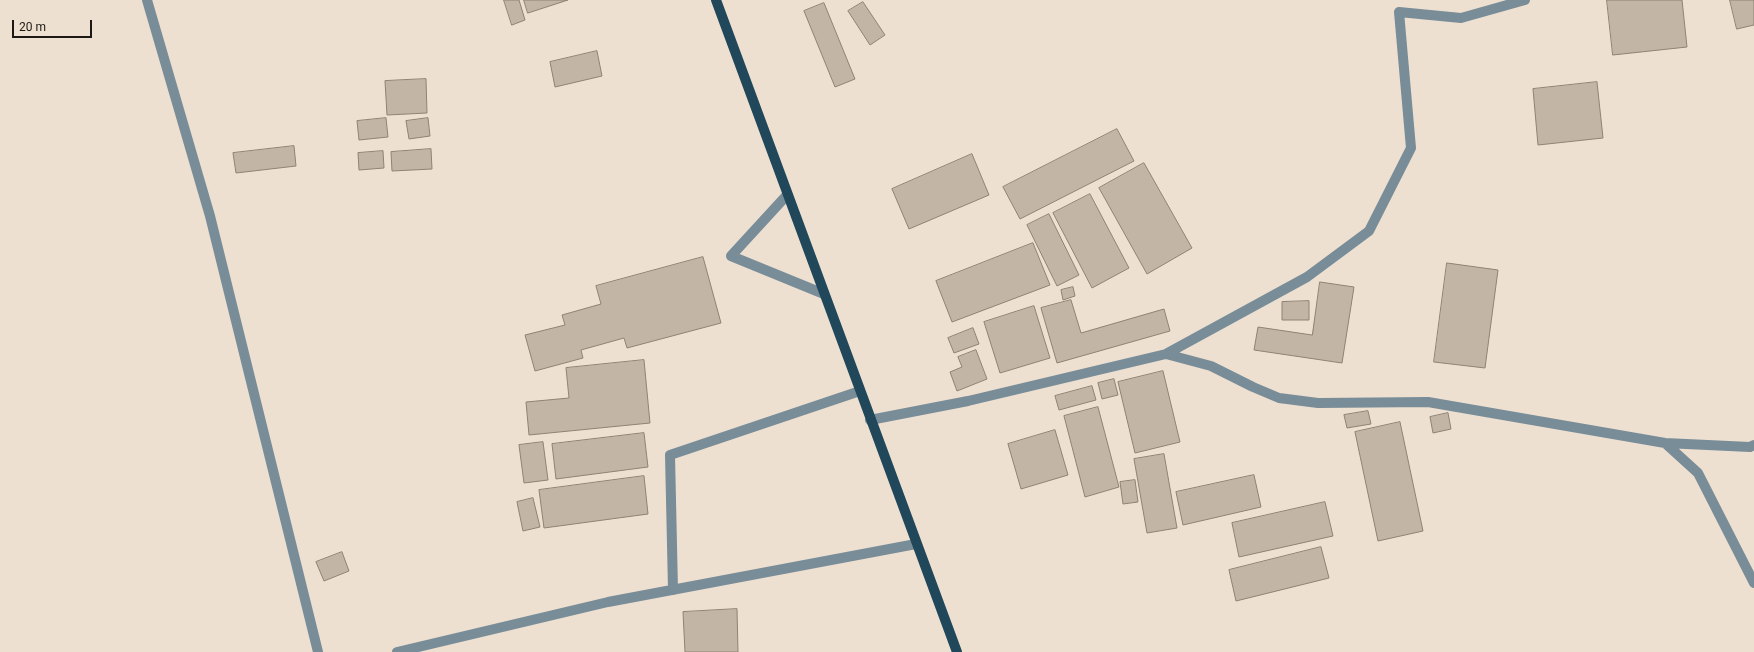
<!DOCTYPE html>
<html>
<head>
<meta charset="utf-8">
<style>
	body { margin:0 }
	#map { position:relative; width:1754px; height:652px; overflow:hidden; background:#eee0d1; font-family:Roboto,sans-serif }
	canvas { display:block }
	.scale { position:absolute; left:12px; top:20px; width:80px; height:18px; box-sizing:border-box; border:2px solid #1d1813; border-top:0; padding-left:5px; font-size:12px; line-height:14px; white-space:nowrap; color:#1d1813; -webkit-text-stroke:3px #eee0d1; paint-order:stroke }
</style>
</head>
<body>
<div id="map">
<canvas width="1754" height="652"></canvas>
<div class="scale">20 m</div>
</div>
<script>
const g = document.querySelector('canvas').getContext('2d');
g.lineJoin = 'round';
function fillPath(path, color) { g.fillStyle = color; g.fill(path, 'evenodd'); }
function stroke(path, color, width, dash) { g.strokeStyle = color; g.lineWidth = width; g.lineCap = dash ? 'butt' : 'round'; g.setLineDash(dash || []); g.stroke(path); }
const building = new Path2D(`
	M504 0H519L525 20 512 25Z
	M524 0H568L528 13Z
	M1607 0H1682L1687 47 1613 55Z
	M1730 0H1754V25L1737 29Z
	M863 2 885 35 870 45 848 11Z
	M824 3 855 79 835 87 804 11Z
	M597 51 602 76 555 87 550 62Z
	M426 79 427 113 387 115 385 81Z
	M1597 82 1603 138 1538 145 1533 89Z
	M386 118 388 137 359 140 357 121Z
	M428 118 430 136 409 139 406 121Z
	M1117 129 1134 161 1020 219 1003 187Z
	M294 146 296 166 236 173 233 153Z
	M431 149 432 169 392 171 391 152Z
	M383 151 384 168 359 170 358 153Z
	M972 154 989 195 909 229 892 189Z
	M1144 163 1192 248 1147 274 1099 188Z
	M1090 194 1129 268 1092 288 1053 213Z
	M1049 214 1079 275 1057 286 1027 225Z
	M1033 243 1050 285 952 322 936 281Z
	M703 257 721 323 627 348 624 338 581 350 583 358 535 371 525 335 565 325 562 315 601 304 596 286Z
	M1447 263 1498 270 1485 368 1434 362Z
	M1320 282 1354 287 1342 363 1254 350 1258 327 1312 335Z
	M1073 287 1075 296 1063 300 1061 290Z
	M1071 300 1081 333 1164 309 1170 331 1057 363 1041 308Z
	M1309 301V320H1282V302Z
	M1034 306 1050 358 1000 373 984 322Z
	M973 328 979 344 954 353 948 338Z
	M976 350 987 379 957 391 950 372 962 367 958 357Z
	M644 360 650 423 529 435 526 402 569 398 566 368Z
	M1163 371 1180 442 1135 453 1118 382Z
	M1114 379 1118 395 1102 399 1098 383Z
	M1092 386 1096 400 1059 410 1055 396Z
	M1098 407 1119 487 1085 497 1064 416Z
	M1368 411 1371 424 1347 428 1344 415Z
	M1448 413 1451 429 1433 433 1430 417Z
	M1400 422 1423 531 1378 541 1355 432Z
	M1055 430 1068 475 1021 489 1008 444Z
	M644 433 648 467 556 479 552 444Z
	M543 442 548 480 524 483 519 445Z
	M1164 454 1177 528 1147 533 1134 459Z
	M1254 475 1261 507 1183 525 1176 492Z
	M644 476 648 514 544 528 539 490Z
	M1135 480 1138 502 1123 504 1120 482Z
	M533 498 540 527 523 531 517 502Z
	M1325 502 1333 536 1239 557 1232 523Z
	M1321 547 1329 578 1236 601 1229 570Z
	M342 552 349 571 324 581 316 562Z
	M737 609 738 652H685L683 612Z`);
const minor = new Path2D(`
	M147 0 210 216 318 652
	M787 195 731 256 824 294
	M1166 354 1211 366 1253 387 1279 398 1318 403 1428 402 1665 443 1750 447 1754 445
	M870 420 968 401 1166 354 1307 277 1369 231 1411 148 1399 12 1461 18 1525 0
	M1665 443 1698 473 1754 583
	M673 590 670 455 860 391
	M397 652 608 602 916 544`);
const major = new Path2D(`
	M716 0 957 652`);
fillPath(building, '#c2b5a6');
stroke(building, '#8e8274', 1);
stroke(minor, '#798d98', 10);
stroke(major, '#21475a', 10);
</script>
</body>
</html>
